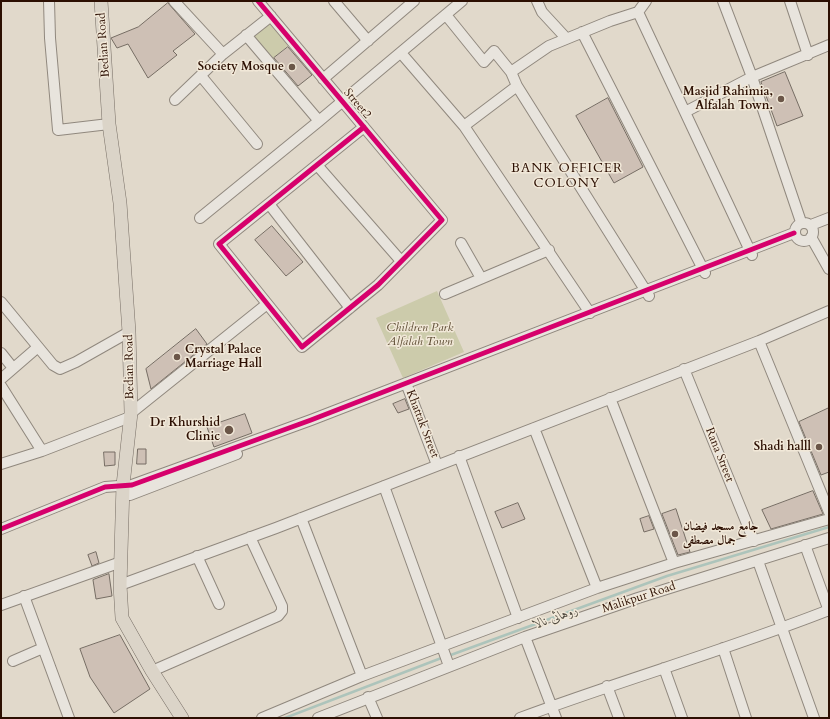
<!DOCTYPE html>
<html>
<head>
<meta charset="utf-8">
<style>
	body { margin:0 }
	#map { position:relative; width:830px; height:719px; overflow:hidden; background:#e1d9cb; font-family:Cardo,serif }
	canvas { display:block }
	.frame { position:absolute; inset:0; border:2px solid #2c0f02; pointer-events:none }
</style>
</head>
<body>
<div id="map">
<canvas width="830" height="719"></canvas>
<div class="frame"></div>
</div>
<script>
const g = document.querySelector('canvas').getContext('2d');
g.lineJoin = 'round';
function fillPath(path, color) { g.fillStyle = color; g.fill(path, 'evenodd'); }
function stroke(path, color, width, dash) { g.strokeStyle = color; g.lineWidth = width; g.lineCap = dash ? 'butt' : 'round'; g.setLineDash(dash || []); g.stroke(path); }
function write(font, color, halo, rows, align = 'center') {
  g.font = font + ' Cardo,Amiri,serif'; g.lineWidth = 3; g.setLineDash([]); g.textBaseline = 'middle'; g.strokeStyle = halo; g.fillStyle = color; for (const [text, x, y, turn = 0] of rows) {
    g.save(); g.translate(x, y); g.rotate((+turn || 0) * Math.PI / 180); g.textAlign = isNaN(turn) ? turn : align; if (halo) g.strokeText(text, 0, 0); g.fillText(text, 0, 0); g.restore();
  }
}
const green = new Path2D(`
	M271 21 291 43 270 61 250 38Z
	M437 291 464 352 403 378 376 318Z`);
const stream = new Path2D(`
	M448 656 667 576 829 527
	M285 718 444 657`);
const building = new Path2D(`
	M168 3 195 34 173 51 177 55 148 78 128 44 117 48 111 38 138 27Z
	M288 47 312 75 298 86 274 58Z
	M785 72 803 116 777 126 761 82Z
	M608 98 643 167 614 183 576 116Z
	M272 226 303 262 286 276 255 240Z
	M196 329 207 344 151 389 146 369Z
	M405 399 409 409 398 413 393 404Z
	M829 408V472L821 475 799 422Z
	M245 414 252 433 214 447 207 427Z
	M138 449H146V464H137Z
	M104 452H115V465L105 466Z
	M813 491 823 514 771 529 762 510Z
	M518 503 525 519 502 528 495 512Z
	M676 509 690 552 678 555 662 514Z
	M649 516 654 529 644 532 640 519Z
	M96 552 99 563 92 566 88 555Z
	M109 574 112 596 96 599 93 580Z
	M120 635 150 689 114 713 90 677 80 649Z`);
const minor = new Path2D(`
	M49 1 50 38 58 130 109 124
	M174 1 223 54
	M258 1 442 220 378 285 302 347 219 244 364 127
	M334 1 368 41
	M537 1 542 12 566 38
	M723 1 752 77 801 222
	M790 1 808 55
	M638 12 752 255
	M446 15 484 62 494 51 511 72 517 86 649 296
	M582 32 705 273
	M246 35 319 121
	M401 53 464 126 590 313
	M511 72 549 46 610 21 638 12 646 1
	M201 76 257 144
	M323 79 414 1
	M175 100 223 54 271 16
	M685 112 752 77 829 45
	M464 126 517 86
	M317 165 401 261
	M269 204 350 308
	M200 218 319 121 462 1
	M795 232a9 9 0 1 1 18 0a9 9 0 1 1-18 0Z
	M811 225 829 218
	M811 237 829 269
	M461 243 481 278
	M445 294 549 250
	M1 302 53 365 60 369 76 362 129 332
	M759 341 829 512
	M1 353 13 368
	M684 369 754 541
	M1 379 38 347
	M406 383 437 465
	M1 386 42 451
	M610 398 674 563
	M131 413 267 304
	M534 428 597 588
	M459 456 518 618
	M1 464 42 451 130 417
	M384 486 449 666
	M123 495H130L237 454
	M301 518 362 676
	M1 529 105 487 132 485 311 420 794 233
	M805 545 829 611
	M197 556 219 604
	M758 561 814 718
	M120 585 276 528 759 341 829 311
	M24 596 69 718
	M1 605 121 562
	M525 637 556 718
	M723 648 746 718
	M13 661 43 648
	M664 668 682 718
	M152 671 278 616 282 611V606L250 537
	M607 686 619 718
	M368 697 377 718
	M262 718 362 676 597 588 674 563 829 519
	M318 718 525 637 638 598 829 538
	M520 718C622 680 727 650 829 610`);
const major = new Path2D(`
	M101 1 109 124 120 203 129 332 131 413 123 485 120 585 122 618 152 671 182 718`);
const cycleway = new Path2D(`
	M258 1 442 220 378 285 302 347 219 244 364 127
	M1 529 105 487 132 485 311 420 794 233`);
const markers = [
	[292,67,4,"#6b5648"],
	[781,99,4,"#6b5648"],
	[177,357,4,"#6b5648"],
	[229,430,5,"#6b5648"],
	[819,447,4,"#6b5648"],
	[675,534,4,"#6b5648"]
];
const streetNames = [
	["Bedian Road",104,45,-94],
	["Street2",357,104,50],
	["Bedian Road",130,367,-91],
	["Khattak Street",422,424,69],
	["Rana Street",719,455,68],
	["Malikpur Road",639,598,-18]
];
const poiNames = [
	["Society Mosque",284,67],
	["Masjid Rahimia,",773,92],
	["Alfalah Town.",773,106],
	["Crystal Palace",185,350,"left"],
	["Marriage Hall",185,364,"left"],
	["Dr Khurshid",220,423],
	["Clinic",220,437],
	["Shadi halll",811,447],
	["جامع مسجد فیضان",683,527,"left"],
	["جمال مصطفی",683,541,"left"]
];
const parkNames = [
	["Children Park",420,328],
	["Alfalah Town",420,342]
];
const neighbourhoodNames = [
	["BANK OFFICER",567,169],
	["COLONY",567,184]
];
const waterNames = [
	["روہائی نالا",556,618,-20]
];
fillPath(green, '#cccbab');
stroke(stream, '#adc4bb', 2.5);
fillPath(building, '#cec0b5');
stroke(building, '#766d64', 1);
stroke(minor, '#90887e', 12);
stroke(major, '#766d64', 14);
stroke(minor, '#e8e4dd', 10);
stroke(major, '#dbd4c8', 13);
stroke(cycleway, '#d6006c', 5);
for (const [x, y, r, color] of markers) { const dot = new Path2D(); dot.arc(x, y, r, 0, 2 * Math.PI); g.fillStyle = color; g.fill(dot); stroke(dot, '#f1e8d8', 1.5); }
write('12px', '#2c0f02', '#f1e8d8', streetNames);
write('bold 12px', '#2c0f02', '#f1e8d8', poiNames, 'right');
write('italic 12px', '#5e4d34', '#f1e8d8', parkNames);
g.letterSpacing = '1px';
write('13px', '#2c0f02', '#f1e8d8', neighbourhoodNames);
g.letterSpacing = '0px';
write('italic 13px', '#514b40', '#f1e8d8', waterNames);
</script>
</body>
</html>
